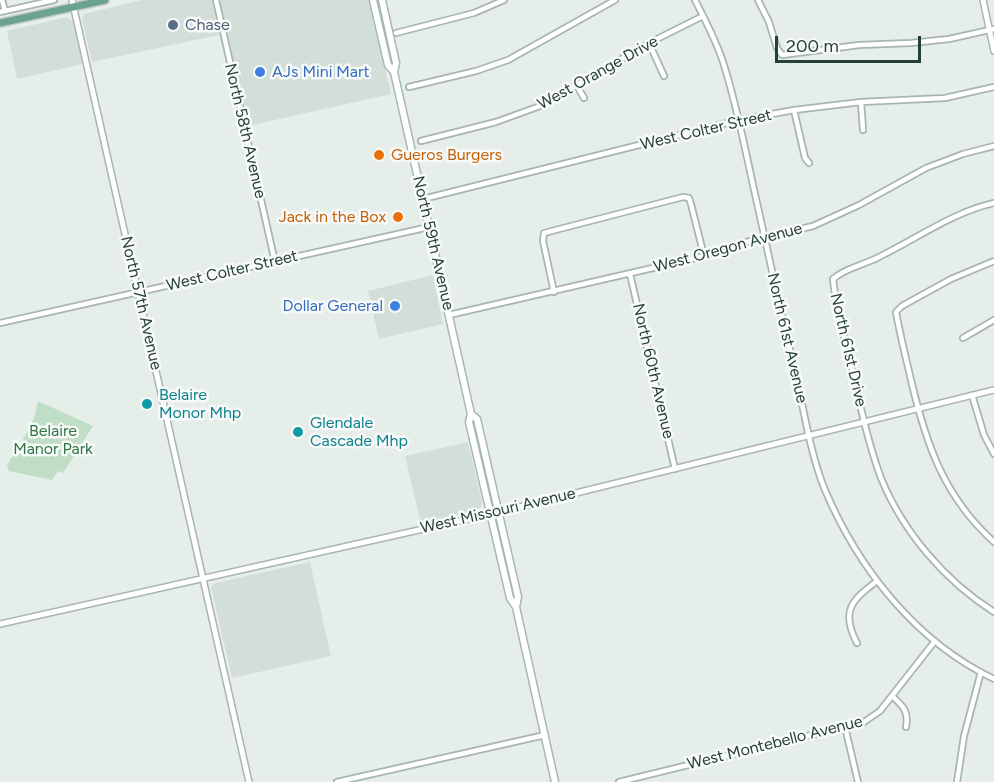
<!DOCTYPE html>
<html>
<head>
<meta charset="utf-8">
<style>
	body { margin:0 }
	#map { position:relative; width:994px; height:782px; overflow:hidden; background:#e6eeea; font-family:Figtree,sans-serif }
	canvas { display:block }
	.scale { position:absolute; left:775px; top:36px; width:146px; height:27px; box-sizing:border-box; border:3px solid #254037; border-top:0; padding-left:8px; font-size:18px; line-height:21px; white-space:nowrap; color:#254037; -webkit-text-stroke:4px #f7faf8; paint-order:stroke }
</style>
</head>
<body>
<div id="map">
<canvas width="994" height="782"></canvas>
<div class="scale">200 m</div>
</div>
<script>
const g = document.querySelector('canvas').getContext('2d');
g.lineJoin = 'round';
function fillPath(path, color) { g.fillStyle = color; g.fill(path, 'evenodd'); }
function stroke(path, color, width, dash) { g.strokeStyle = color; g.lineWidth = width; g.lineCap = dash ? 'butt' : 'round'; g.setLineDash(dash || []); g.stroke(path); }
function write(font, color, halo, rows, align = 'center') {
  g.font = font + ' Figtree,sans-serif'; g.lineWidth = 5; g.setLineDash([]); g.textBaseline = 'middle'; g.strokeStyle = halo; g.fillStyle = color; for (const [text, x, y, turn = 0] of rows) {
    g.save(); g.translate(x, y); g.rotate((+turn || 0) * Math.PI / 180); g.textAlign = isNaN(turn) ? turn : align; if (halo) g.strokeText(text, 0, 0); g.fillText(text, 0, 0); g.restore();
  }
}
const built = new Path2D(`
	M142 0H212L219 35 92 62 82 20 84 14Z
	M220 0H369L391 94 248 126Z
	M67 17 73 22 83 64 17 79 7 31Z
	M433 275 443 324 379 339 368 291Z
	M468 442 482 502 481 507 477 511 421 524 405 456Z
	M310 562 331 656 232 678 211 587 215 583Z`);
const green = new Path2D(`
	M38 401 93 426 63 473 58 471 52 480 9 471 7 465C19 445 35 425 38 401Z`);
const minor = new Path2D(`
	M2 0 5 11
	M216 0 275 262
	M695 0C705 20 716 40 723 62 736 102 744 144 753 185 767 247 780 310 795 371 804 410 810 453 825 490 858 568 916 642 994 679
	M758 0 769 22 777 48 782 55 859 45 911 43 949 39 994 29
	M0 12 54 0
	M396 33 474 13 504 0
	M649 43 664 76
	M577 86 584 98
	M409 87 476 71 508 60 615 0
	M861 102 863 130
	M794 110 805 158 809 163
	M421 141 496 122 540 106 649 43 703 16
	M423 199 739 120 794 110 861 102 945 98 994 87
	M994 203C951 213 918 238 879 257 864 265 845 268 833 279 836 309 845 339 852 368 860 405 868 443 881 478 903 532 945 581 994 612
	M994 261 951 279 902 306 896 312C900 335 906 358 911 380 926 444 944 497 994 542
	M630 274 675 469
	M554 292 543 241 544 233 683 197 689 198 691 204 704 256
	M449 315 657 267 704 256 730 246 813 226 859 205 926 168 963 154 994 146
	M0 323 429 227
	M963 338 994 320
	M972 395 984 435 994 454
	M857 643C840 611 852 600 877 581
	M892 696C903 706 909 711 906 727
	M845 727 858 782
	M337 782 545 735
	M619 782 864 722 880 711 935 641
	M957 782 964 736 981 672`);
const tertiary = new Path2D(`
	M72 0 249 782
	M983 0 994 51
	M0 624 499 512 994 390`);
const secondary = new Path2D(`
	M373 0 388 65 394 72 471 414 469 422 510 598 516 607 555 782
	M382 0 396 63 394 72
	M471 414 477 419 518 597 516 607`);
const primary = new Path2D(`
	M0 23 105 0`);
const markers = [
	[173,25,6,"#5c6f8a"],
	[260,72,6,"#3f7fe0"],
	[379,155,6,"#e8710a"],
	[398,217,6,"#e8710a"],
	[395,306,6,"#3f7fe0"],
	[147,404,6,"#0f9aa8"],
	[298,432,6,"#0f9aa8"]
];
const serviceNames = [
	["Chase",185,25]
];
const shopNames = [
	["AJs Mini Mart",272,72],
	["Dollar General",383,306,"right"]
];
const streetNames = [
	["West Orange Drive",598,73,-29],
	["West Colter Street",706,130,-13],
	["North 58th Avenue",245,131,77],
	["North 59th Avenue",433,243,77],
	["West Oregon Avenue",728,248,-15],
	["West Colter Street",232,271,-13],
	["North 57th Avenue",141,303,77],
	["North 61st Avenue",787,338,77],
	["North 61st Drive",848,350,77],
	["North 60th Avenue",653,371,77],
	["West Missouri Avenue",498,511,-13],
	["West Montebello Avenue",775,743,-14]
];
const foodNames = [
	["Gueros Burgers",391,155],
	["Jack in the Box",386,217,"right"]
];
const cultureNames = [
	["Belaire",159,395],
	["Monor Mhp",159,413],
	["Glendale",310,423],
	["Cascade Mhp",310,441]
];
const parkNames = [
	["Belaire",53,431],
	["Manor Park",53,449]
];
fillPath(built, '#d4ded9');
fillPath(green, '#c0dec5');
stroke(minor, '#a8b6b1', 8);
stroke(tertiary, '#a8b6b1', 8);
stroke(secondary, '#a4bab1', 9);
stroke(primary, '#c2cac7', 10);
stroke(minor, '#fff', 4.5);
stroke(tertiary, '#fff', 5);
stroke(secondary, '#fff', 6);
stroke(primary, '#6ca290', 7);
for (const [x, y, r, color] of markers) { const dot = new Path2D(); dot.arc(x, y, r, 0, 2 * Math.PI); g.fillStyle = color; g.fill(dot); stroke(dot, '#f7faf8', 2); }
write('16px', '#4e5e75', '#f7faf8', serviceNames, 'left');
write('16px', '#366cbe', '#f7faf8', shopNames, 'left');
write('16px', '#254037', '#f7faf8', streetNames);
write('16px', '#c56008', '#f7faf8', foodNames, 'left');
write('16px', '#0d838f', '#f7faf8', cultureNames, 'left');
write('16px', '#307645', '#f7faf8', parkNames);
</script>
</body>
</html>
